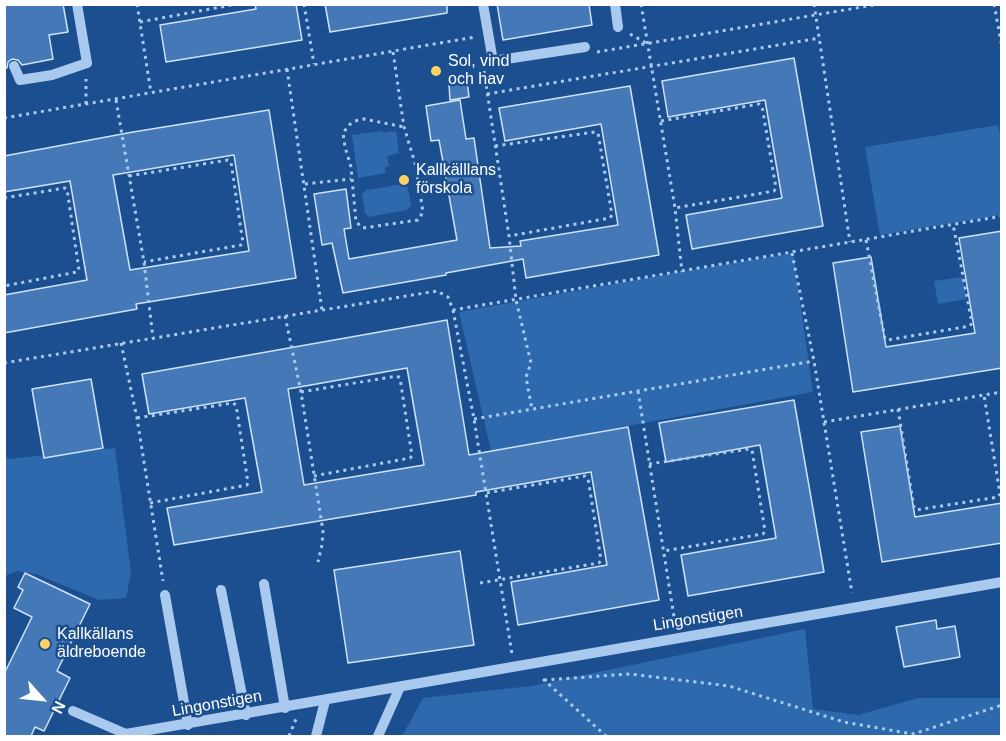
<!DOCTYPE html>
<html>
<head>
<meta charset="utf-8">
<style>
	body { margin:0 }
	#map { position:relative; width:1006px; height:741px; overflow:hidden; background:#1b4f8f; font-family:Helvetica,sans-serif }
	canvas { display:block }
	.frame { position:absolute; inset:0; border:6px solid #fff; pointer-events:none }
	.north { position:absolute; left:12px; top:669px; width:60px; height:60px; -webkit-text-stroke:4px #1b4f8f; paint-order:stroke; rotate:117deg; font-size:16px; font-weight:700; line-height:24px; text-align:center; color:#fff }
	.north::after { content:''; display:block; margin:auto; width:21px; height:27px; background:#fff; clip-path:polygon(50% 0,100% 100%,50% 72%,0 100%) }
</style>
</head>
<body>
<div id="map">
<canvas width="1006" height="741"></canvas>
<div class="frame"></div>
<div class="north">N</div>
</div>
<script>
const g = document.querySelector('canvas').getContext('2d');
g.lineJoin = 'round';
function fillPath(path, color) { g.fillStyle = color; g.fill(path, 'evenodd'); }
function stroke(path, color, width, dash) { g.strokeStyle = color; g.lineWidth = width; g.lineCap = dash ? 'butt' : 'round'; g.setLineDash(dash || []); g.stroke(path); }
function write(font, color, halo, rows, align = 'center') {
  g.font = font + ' Helvetica,sans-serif'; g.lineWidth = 5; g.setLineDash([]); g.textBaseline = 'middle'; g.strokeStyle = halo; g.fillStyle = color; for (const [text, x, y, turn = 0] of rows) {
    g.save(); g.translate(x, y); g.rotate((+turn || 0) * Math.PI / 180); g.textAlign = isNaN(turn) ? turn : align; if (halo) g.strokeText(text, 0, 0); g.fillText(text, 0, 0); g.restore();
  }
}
const green = new Path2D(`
	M998 125 1002 144 1001 215 880 235 865 147Z
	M383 131V133L396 131 399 153 387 156 389 166 385 167 386 173 358 178 352 135Z
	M403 184 408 188 411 205 407 210 369 217 365 213 362 195 366 190Z
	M793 253 813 392 491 451 459 312 685 271Z
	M963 277 966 299 938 304 934 281Z
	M4 447 7 459 115 448 131 573 126 598 99 600 36 574 17 571 5 576Z
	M805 629 813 709 858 715 918 698H1001V736H402L423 698 531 686Z`);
const building = new Path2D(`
	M4 4H63L68 32 49 35 53 59 22 65 18 60 12 59 8 62 7 68H4Z
	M255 4H296L302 40 166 62 160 25 256 9Z
	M325 4H447V13L330 32Z
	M497 4H589L592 25 503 40Z
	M794 58 823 226 692 249 686 215 782 198 765 100 668 117 662 81Z
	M467 81 469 97 450 100 449 84Z
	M630 86 659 255 526 278 523 259 446 273V275L343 293 332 243 322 245 314 194 346 189 351 228 344 229 349 259 457 240 439 140 431 141 426 106 460 100 466 139 474 138 490 248 521 246 520 241 618 225 601 124 505 141 499 108Z
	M269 110 296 278 136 304 137 309 4 333V295L87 280 70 181 4 192V156L133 132ZM234 155 249 251 130 270 113 175Z
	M1002 231V368L853 392 833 263 871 257 886 347 975 333 959 238Z
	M447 320 469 455 628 427 659 600 518 625 511 582 607 565 591 472 476 492V495L174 545 167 508 262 492 245 398 149 414 142 374ZM407 368 424 465 304 485 288 389Z
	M91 379 103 448 44 458 32 389Z
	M794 400 824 572 688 596 681 555 776 538 760 445 666 462 659 423Z
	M900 426 915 517 1002 503V543L882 562 861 432Z
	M460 551 474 645 348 663 334 570Z
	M25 573 90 604 57 671 70 678 44 731 35 727 31 736H4V674L32 617 14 608 23 590 18 587Z
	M936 620 937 629 955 626 960 657 904 667 896 627Z`);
const path = new Path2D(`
	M137 4 151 93
	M304 4 314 64
	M641 4 675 208 682 272
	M814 4 850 242
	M994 4 1002 47
	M140 22 237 4
	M630 34 648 44
	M393 52 404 127 415 163 423 212 418 220 363 228 356 222 351 167 345 147 343 133 349 125 355 121 364 119 404 127
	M597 52 880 4
	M287 69 322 310
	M484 71 509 236 516 300 531 363 526 377 532 409
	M487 94 820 38
	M116 100 144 262 153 338
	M86 104V79
	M4 118 475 37
	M661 121 759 104 762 106 776 188 774 191 675 208
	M495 146 595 132 598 133 612 215 610 218 509 236
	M129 176 228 160 231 162 243 243 241 245 144 262
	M305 184 351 179
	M4 198 65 188 67 189 79 270 77 272 4 286
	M866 240 885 339 887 340 970 326 972 323 953 224
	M792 253 814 361 852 593
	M453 310 474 419 512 654
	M285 316 301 392 323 531 322 545 318 562
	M121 343 137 418 163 581
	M4 363 437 291 448 297 453 310 1002 216
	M638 391 675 623
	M301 392 397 376 400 378 412 456 410 458 314 476
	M898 409 914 508 916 510 998 497 1000 494 984 395
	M137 418 233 403 236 405 248 483 247 485 150 503
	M474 419 814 361
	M824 422 1002 392
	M649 464 749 449 752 450 765 531 763 534 663 551
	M480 583 599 563 601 560 588 478 585 476 486 493
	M543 679 606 736
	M544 680 630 674 729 686 844 722 913 734 1002 705
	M289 736 296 719`);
const minor = new Path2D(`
	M483 4 493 61 585 47
	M615 4 618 27
	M14 66 20 80 52 75 87 63 77 4
	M264 584 285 708
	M221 590 246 715
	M165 595 188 725
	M73 711 126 734 1002 582
	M316 736 325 701
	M378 736 400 687`);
const markers = [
	[436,71,6,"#ffd166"],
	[404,180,6,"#ffd166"],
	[45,644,6,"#ffd166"]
];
const poiNames = [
	["Sol, vind",448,62],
	["och hav",448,80],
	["Kallkälllans",416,171],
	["förskola",416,189],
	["Kallkällans",57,635],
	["äldreboende",57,653]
];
const streetNames = [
	["Lingonstigen",698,619,-9],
	["Lingonstigen",217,704,-10]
];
fillPath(green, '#2e69ad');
fillPath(building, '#4478b7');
stroke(building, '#cfe3fa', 1.5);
stroke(path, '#a9c9ee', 3, [3, 4.5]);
stroke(minor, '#a9c9ee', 10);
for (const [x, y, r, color] of markers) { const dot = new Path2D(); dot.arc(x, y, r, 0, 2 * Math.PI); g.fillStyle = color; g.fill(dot); stroke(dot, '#1b4f8f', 2); }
write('16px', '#fff', '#1b4f8f', poiNames, 'left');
write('16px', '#fff', '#1b4f8f', streetNames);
</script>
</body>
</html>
